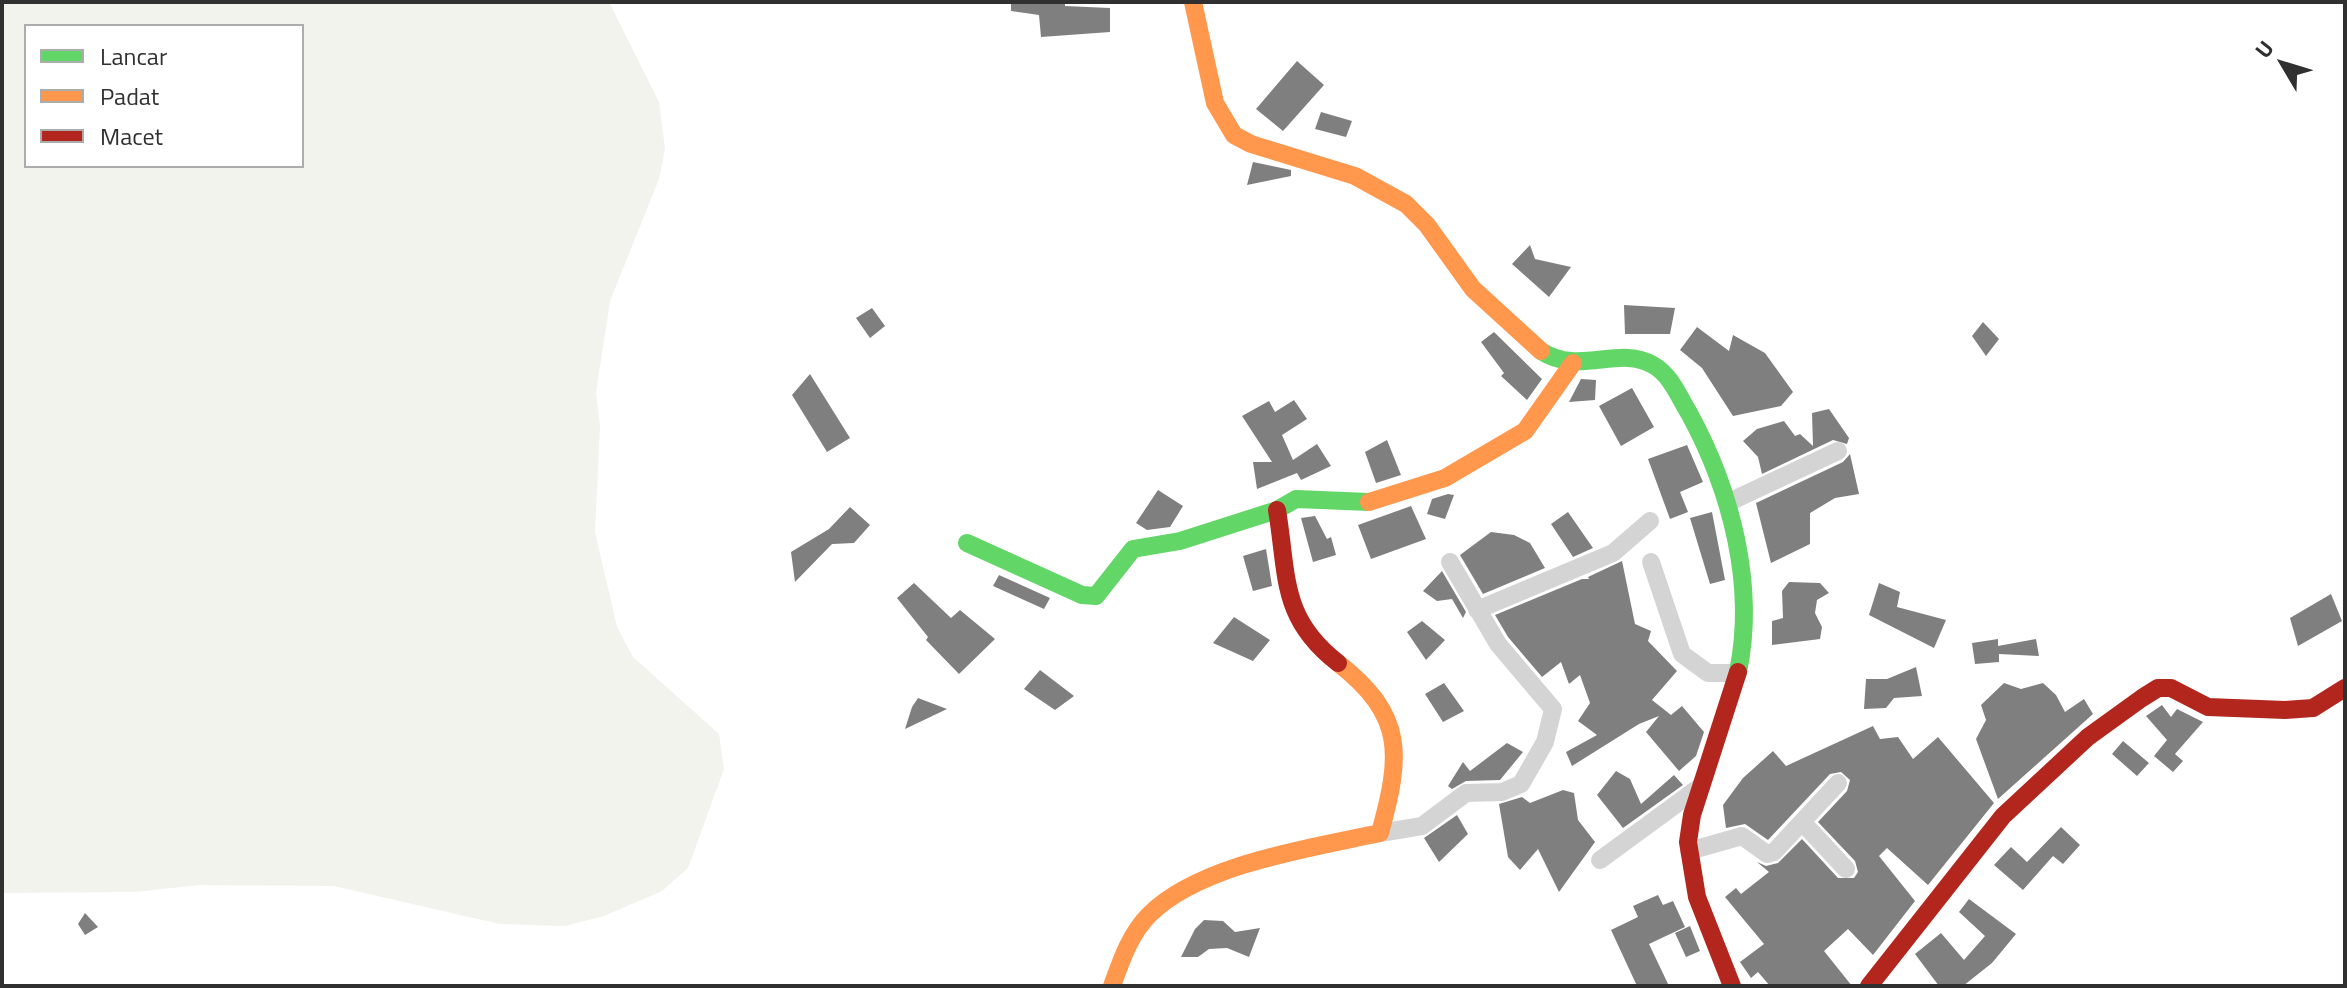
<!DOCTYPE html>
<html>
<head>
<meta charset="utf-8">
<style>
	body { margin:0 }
	#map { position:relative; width:2347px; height:988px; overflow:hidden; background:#fff; font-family:"Titillium Web",sans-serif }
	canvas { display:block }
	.frame { position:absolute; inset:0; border:4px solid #303030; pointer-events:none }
	.legend { position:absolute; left:24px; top:24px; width:280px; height:144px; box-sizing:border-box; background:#fff; border:2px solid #acacac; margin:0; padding:10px 14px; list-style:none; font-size:24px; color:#303030 }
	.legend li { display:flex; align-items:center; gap:16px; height:40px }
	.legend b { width:40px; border:2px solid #acacac }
	.north { position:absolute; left:2243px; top:24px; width:80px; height:80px; -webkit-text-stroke:6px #fff; paint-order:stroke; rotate:308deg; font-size:22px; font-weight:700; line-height:32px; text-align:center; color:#303030 }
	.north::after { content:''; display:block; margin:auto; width:28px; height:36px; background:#303030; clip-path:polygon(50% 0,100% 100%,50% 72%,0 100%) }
</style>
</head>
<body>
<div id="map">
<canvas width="2347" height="988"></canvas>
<div class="frame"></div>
<ul class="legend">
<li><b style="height:10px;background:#63d668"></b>Lancar</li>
<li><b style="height:10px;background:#ff974d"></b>Padat</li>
<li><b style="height:10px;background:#b3261e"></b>Macet</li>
</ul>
<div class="north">U</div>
</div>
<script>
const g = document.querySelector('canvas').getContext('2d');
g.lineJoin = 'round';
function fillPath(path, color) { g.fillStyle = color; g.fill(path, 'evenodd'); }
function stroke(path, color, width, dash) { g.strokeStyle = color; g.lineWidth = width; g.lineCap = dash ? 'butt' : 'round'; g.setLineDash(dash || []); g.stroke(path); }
const green = new Path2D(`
	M2 2H609L659 102 665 149 659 179 610 301 596 392 600 426 595 532 617 627 633 657 719 734 724 769 688 868 662 891 604 916 565 926 500 924 334 886 199 885 135 892 2 893ZM26 26H302V166H26Z`);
const building = new Path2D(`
	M1011 2H1065V6L1110 8V32L1041 37 1039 15 1011 11Z
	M1297 61 1324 85 1283 131 1256 109Z
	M1321 112 1352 121 1346 137 1315 129Z
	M1253 162 1291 170V176L1247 185Z
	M1530 245 1535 259 1571 267 1549 297 1512 264Z
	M1624 305 1675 308 1670 334H1625Z
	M872 308 885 326 870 338 856 318Z
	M1983 322 1999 339 1986 356 1972 336Z
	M1697 327 1729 351 1733 335 1765 353 1793 392 1781 406 1733 416 1702 368 1680 350Z
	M1494 332 1542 379 1527 400 1501 376 1504 373 1481 342Z
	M810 374 850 438 827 452 792 395Z
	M1581 379 1596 380 1595 400 1569 402Z
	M1632 388 1654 427 1621 446 1599 406Z
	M1294 400 1307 419 1282 435 1293 460 1317 444 1331 466 1301 480 1297 473 1257 489 1253 462H1272L1242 416 1269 401 1275 412Z
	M1829 409 1849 438 1847 444 1833 440 1762 474 1758 457 1743 441 1757 429 1784 421 1795 436 1800 434 1813 446 1812 413Z
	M1387 440 1401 475 1376 483 1365 452Z
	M1687 445 1703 482 1680 492 1688 512 1670 519 1648 459Z
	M1850 454 1859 494 1835 498 1810 513V544L1771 563 1756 503 1843 462Z
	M1158 490 1183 506 1170 527 1147 530 1136 523Z
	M1448 494 1454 495 1445 519 1427 514 1432 499Z
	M1411 506 1426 539 1371 559 1358 525Z
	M850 507 870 525 854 543 832 544 795 582 791 552 829 529Z
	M1568 512 1593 548 1573 557 1551 524Z
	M1712 512 1725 580 1710 584 1690 518Z
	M1315 516 1327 539 1331 537 1336 555 1313 562 1301 518Z
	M1491 532 1514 535 1530 543 1545 568 1483 594 1460 555Z
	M1266 549 1272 586 1253 591 1243 556Z
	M1622 561 1635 624 1651 631 1648 641 1677 671 1652 700 1671 715 1682 706 1704 732 1696 756 1679 771 1646 732 1659 716 1639 724 1572 766 1566 752 1597 735 1578 721 1590 703 1580 675 1569 684 1561 662 1542 677 1508 637 1495 615 1582 579H1589L1588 577Z
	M1442 571 1466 612 1463 618 1452 599 1437 601 1423 591Z
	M999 575 1050 598 1044 609 993 586Z
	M1789 582 1820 583 1829 593 1817 600 1815 613 1822 627 1820 639 1772 645V621L1783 618 1782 591Z
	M914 583 951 618 960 610 995 639 959 674 926 640 928 637 897 598Z
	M1879 583 1900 592 1897 607 1946 620 1934 648 1869 615Z
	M2331 594 2342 621 2298 646 2290 618Z
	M1234 617 1270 640 1253 661 1213 643Z
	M1422 621 1445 640 1426 660 1407 632Z
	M1998 639V646L2036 639 2039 656 1999 654V662L1975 664 1972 643Z
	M1916 667 1922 696 1894 698 1886 708 1864 709 1866 679H1887Z
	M1040 670 1074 696 1055 710 1024 689Z
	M1444 683 1464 711 1443 722 1425 694Z
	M2004 683 2021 689 2043 683 2056 695 2065 712 2084 699 2093 714 1998 799 1976 739 1986 720 1981 705Z
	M918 698 947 709 905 729 912 707Z
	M2162 705 2171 717 2177 709 2203 722 2175 754 2183 761 2173 772 2154 756 2167 740 2146 716Z
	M1873 726 1880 739 1898 737 1913 759 1938 737 1994 803 1928 885 1887 848 1879 856 1915 901 1873 955 1848 929 1824 951 1852 986H1770L1758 972 1751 978 1740 962 1764 944 1725 897 1736 888 1741 894 1769 872 1757 862 1766 866 1778 863 1802 839 1838 878H1854L1858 872 1855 861 1818 822 1847 791 1850 780 1841 772 1830 774 1768 840 1745 824 1726 828 1723 805 1743 778 1773 751 1786 766Z
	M2123 741 2149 763 2137 776 2112 754Z
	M1507 743 1523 752 1500 780 1466 781 1452 789 1448 786 1463 762 1470 771Z
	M1616 771 1630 779 1641 804 1674 775 1683 785 1623 828 1597 795Z
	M1563 790 1574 793 1578 820 1595 842 1559 892 1538 849 1520 870 1508 857 1499 804 1522 797 1530 803Z
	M1457 815 1468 834 1439 862 1424 838Z
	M2061 827 2080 845 2063 864 2053 856 2023 890 1994 865 2011 847 2027 862Z
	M1658 895 1663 905 1673 901 1685 927 1649 944 1669 986H1637L1611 930 1638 917 1633 906Z
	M1969 899 2016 934 1992 963 1963 986H1939L1915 954 1941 933 1964 960 1985 936 1959 912Z
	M85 913 98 927 85 935 78 924Z
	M1204 920 1223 921 1235 932 1260 928 1249 957 1227 948 1209 949 1198 957H1181L1195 929Z
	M1690 926 1700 951 1686 957 1675 933Z`);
const street = new Path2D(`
	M1727 503 1838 451
	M1651 562 1682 654 1708 673H1737
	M1477 610 1613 553 1650 521
	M1804 824 1846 869
	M1380 833 1422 826 1466 793 1502 792 1521 784 1545 742 1553 709 1498 644 1450 562
	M1689 851 1742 836 1767 854 1774 852 1838 783
	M1600 860 1701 786`);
const fast = new Path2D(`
	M1541 351C1579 376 1619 345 1653 365 1671 375 1679 397 1689 413 1731 490 1756 585 1738 672
	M967 543 1082 595 1096 596 1133 549 1180 541 1277 510 1296 499 1369 502`);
const slow = new Path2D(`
	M1193 2 1215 103 1234 135 1251 144 1355 176 1406 204 1427 225 1473 289 1541 351
	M1369 502 1445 478 1525 431 1573 363
	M1112 986C1121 961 1130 934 1149 915 1200 864 1311 848 1380 833 1401 756 1406 716 1338 663`);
const jam = new Path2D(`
	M1277 510C1288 576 1280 618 1338 663
	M1732 986 1697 897 1688 842 1692 815 1738 672
	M1869 986 2003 816 2088 737 2142 698 2158 688H2171L2208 707 2285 710 2313 708 2345 688`);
fillPath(green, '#f1f3ec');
fillPath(building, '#7f7f7f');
stroke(street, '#d4d4d4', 18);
stroke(fast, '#63d668', 18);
stroke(slow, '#ff974d', 18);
stroke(jam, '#b3261e', 18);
</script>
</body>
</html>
